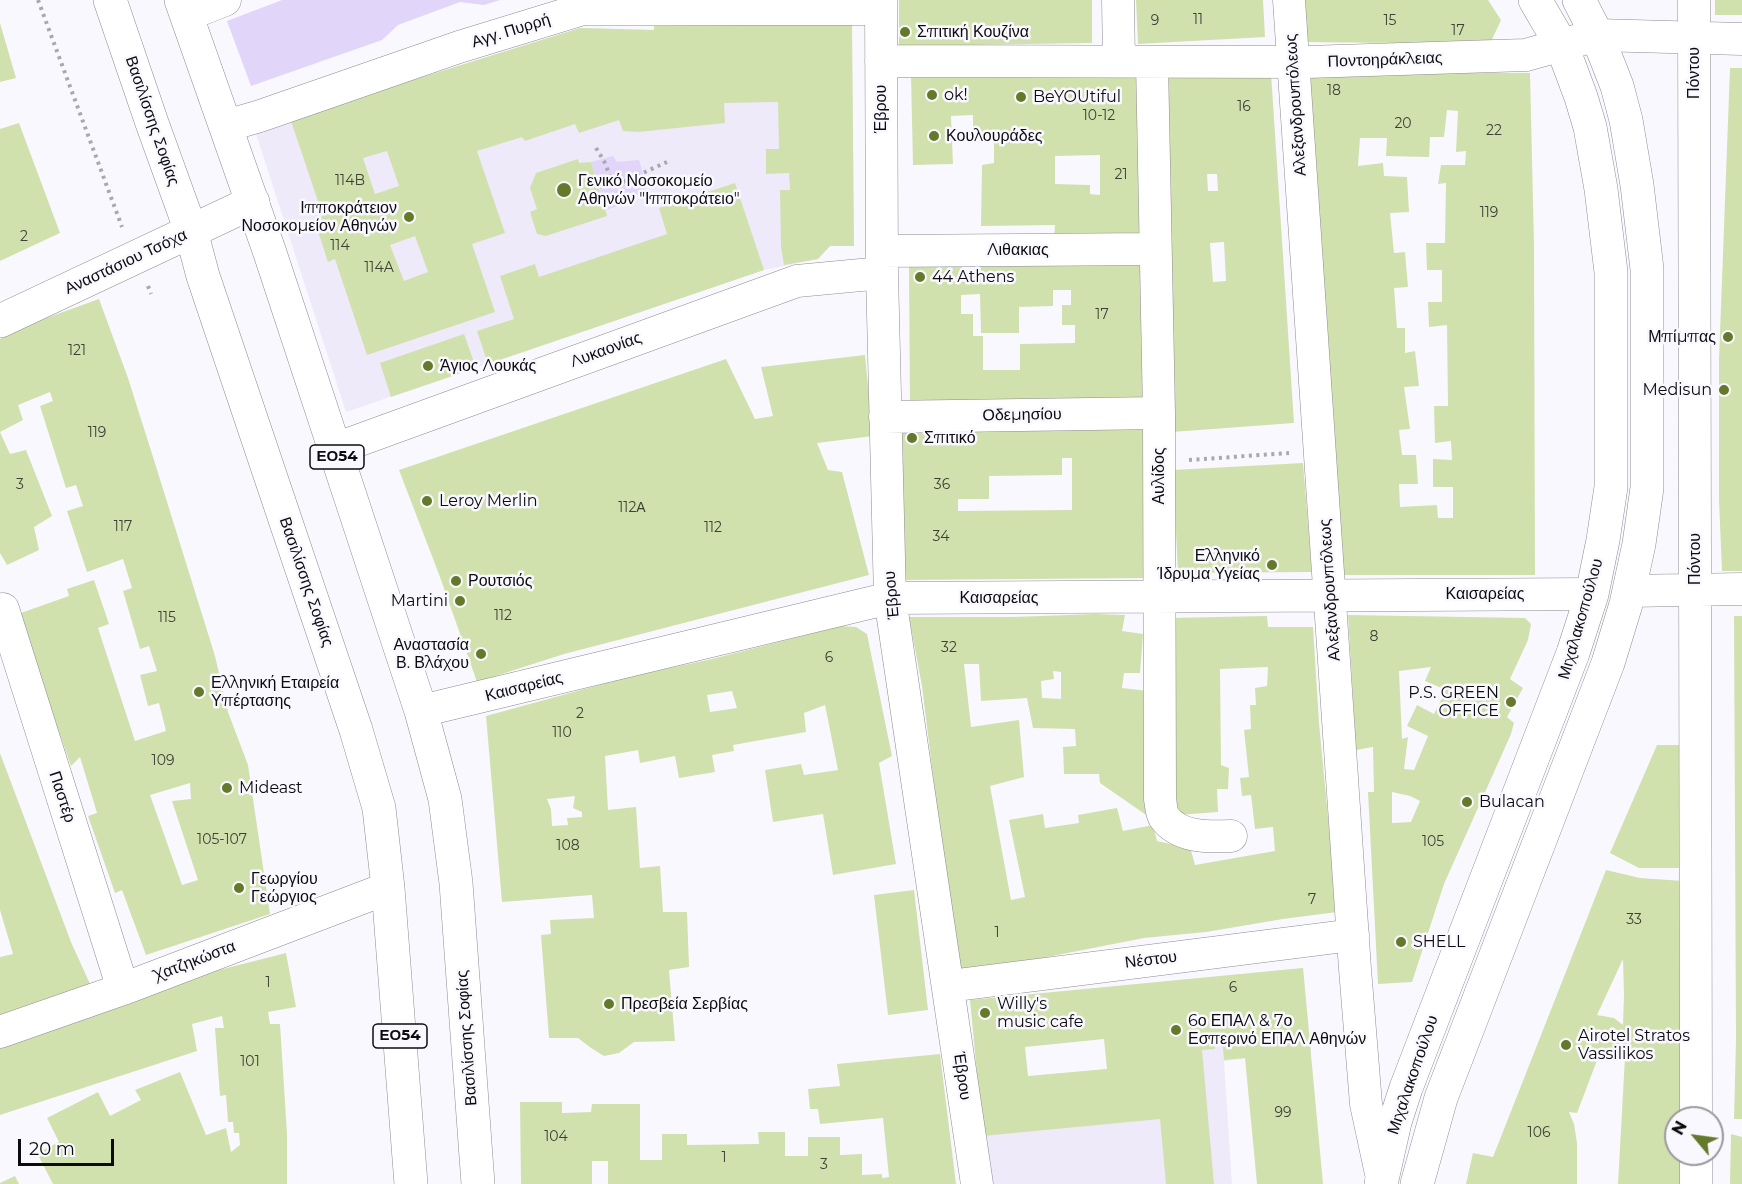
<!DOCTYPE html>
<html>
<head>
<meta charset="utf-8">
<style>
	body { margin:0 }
	#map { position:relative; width:1742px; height:1184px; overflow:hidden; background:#faf8ff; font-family:Montserrat,sans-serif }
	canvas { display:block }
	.north { position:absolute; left:1664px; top:1106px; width:60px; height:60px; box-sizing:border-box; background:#faf8ff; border:2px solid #9b999e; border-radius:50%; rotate:299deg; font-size:16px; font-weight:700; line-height:24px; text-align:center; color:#0c0b0d }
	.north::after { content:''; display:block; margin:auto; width:21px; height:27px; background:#647929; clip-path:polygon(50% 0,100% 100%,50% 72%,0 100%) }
	.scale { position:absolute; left:18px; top:1139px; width:96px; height:27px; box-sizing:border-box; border:3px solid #0c0b0d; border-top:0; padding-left:8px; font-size:18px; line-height:21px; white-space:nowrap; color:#0c0b0d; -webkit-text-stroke:4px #faf8ff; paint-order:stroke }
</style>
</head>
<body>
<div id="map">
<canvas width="1742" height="1184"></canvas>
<div class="north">N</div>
<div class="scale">20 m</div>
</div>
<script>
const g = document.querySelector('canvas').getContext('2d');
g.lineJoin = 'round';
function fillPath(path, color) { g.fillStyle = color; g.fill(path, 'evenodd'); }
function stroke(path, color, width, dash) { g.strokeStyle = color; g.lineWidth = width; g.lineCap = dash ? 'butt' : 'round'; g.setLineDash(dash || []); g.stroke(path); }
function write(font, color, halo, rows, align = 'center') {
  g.font = font + ' Montserrat,sans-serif'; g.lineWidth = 5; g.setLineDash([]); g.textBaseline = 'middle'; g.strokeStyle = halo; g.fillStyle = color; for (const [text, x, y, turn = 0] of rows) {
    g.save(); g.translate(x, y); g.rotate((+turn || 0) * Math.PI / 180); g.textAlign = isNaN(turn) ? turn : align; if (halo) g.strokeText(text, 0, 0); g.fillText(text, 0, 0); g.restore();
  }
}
const built = new Path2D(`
	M852 24 854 246H830L818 259 764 270 346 412 256 134 413 80 580 28 654 30V26Z
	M1303 968 1311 1052 1224 1061 1232 1184H991L978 1081 1107 1069 1100 988Z`);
const green = new Path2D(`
	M282 0H500L484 5 460 2 398 25 382 40 251 86 227 21Z
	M613 156 617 162 639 160 647 187 626 203 606 210 591 162Z`);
const building = new Path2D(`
	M899 0H1092V43L899 46Z
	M1136 0H1263L1265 37 1138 44Z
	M1302 0H1488L1501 20 1490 44 1302 42Z
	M1715 0H1742V15H1715Z
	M0 23 16 78 0 82Z
	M852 24 854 246H830L818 259 784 265 781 247 780 190H790L789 173 766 174V149H779L778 102 724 103 725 123 638 132 623 131 619 120 579 133 575 124 525 141 522 137 477 151 505 233 472 244 495 312 367 355 335 259 328 262 314 219 323 216 291 121 413 80 580 28 654 30V26ZM387 151 399 186 375 194 363 158ZM415 236 428 272 404 281 390 245Z
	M1730 68H1742V571H1722L1719 500V359Z
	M1304 71 1530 73 1534 245 1535 575H1343ZM1447 110 1458 111 1456 152 1466 151 1465 165H1441L1438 184 1446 183 1445 243H1426L1427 270H1442V302H1428L1429 327 1447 325 1448 406H1434L1435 443 1451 441 1452 460 1433 459V487H1453V518H1438L1437 505 1400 507 1399 484H1418L1416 455H1402L1399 430 1410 429 1404 387 1419 386 1415 351 1405 353V328H1397L1394 288 1408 287 1405 252 1394 253 1390 213 1409 212 1407 177 1384 176 1383 163 1358 166 1360 138H1387L1386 156 1429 157 1430 137H1444Z
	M1271 73 1294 423 1172 432 1164 78ZM1207 174H1217L1218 191H1208ZM1224 242 1226 281 1213 282 1210 243Z
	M911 76H1142L1143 239H1054L1055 225 981 226 982 165 994 163V140H973V115L951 116 953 164 913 165ZM1100 155V195L1090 194V185L1055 184V156Z
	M19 123 60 233 0 261V129Z
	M578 159 579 163 591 162 607 216 546 236 537 234 530 212 537 209 530 188 536 173Z
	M735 183 764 270 488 364 477 331 514 319 500 276 535 264 539 277 667 234 659 208Z
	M1141 260 1143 403 910 406 909 265 962 264V274H981L980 262ZM1053 290H1071V305H1062V325H1075V343L1020 344V370H983V336H973V314H961V295L980 294 981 333H1019V307L1053 306Z
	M99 299 128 378 154 460 215 656 228 712 248 765 270 914 146 955 122 890 115 893 88 816 97 813 80 757 71 766 18 614 69 596 67 589 94 580 109 624 98 628 135 741 166 731 159 703 148 706 140 675 157 671 149 646 140 649 123 591 132 588 123 559 87 572 67 511 83 506 76 485 66 488 40 406 53 401 50 392 18 405 23 420 0 432V339L27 325ZM190 783 191 799 172 801 198 880 182 885 150 795Z
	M464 334 476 368 391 397 380 363Z
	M865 355 873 436 817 443 828 470 842 472 869 575 564 654 477 682 440 577 399 470 726 359 755 419 773 416 761 367Z
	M1148 426 1149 578 903 580 902 428ZM1062 458H1072V510L958 511V499H989V476L1062 475Z
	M0 432 10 454 26 450 52 516 34 527 39 550 7 565 0 553Z
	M1303 463 1312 572 1178 573 1173 470Z
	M1096 614 1125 615 1122 631 1143 634 1140 673H1124L1122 688 1149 691V817L1100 783 1099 774H1064L1063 747 1076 746 1075 729 1033 728 1027 698 981 701 979 664H964L971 727 1019 720 1024 777 990 786 1011 900 1025 897 1009 820 1043 814 1045 828 1079 823 1078 815 1117 808 1123 831 1153 825 1157 841 1175 845 1189 843 1195 865 1275 851 1273 827 1255 829 1251 795 1242 796 1240 778 1249 777 1244 730 1251 729 1250 705H1256L1255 688 1267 686 1268 667 1220 669 1221 765 1229 768 1228 789H1217L1218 812 1178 815 1172 807 1169 618 1267 616 1268 627H1313L1319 723 1337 912 1283 919 1206 932 1144 938 1037 959 957 971 922 686 909 617H1014ZM1053 671 1061 672V699L1042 698 1041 681 1054 679Z
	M1348 615 1525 618 1531 624 1528 640 1510 679 1523 688 1507 717 1514 723 1511 734 1444 884 1412 982 1378 984 1368 792H1374L1373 747 1356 750ZM1431 667 1425 681 1446 690 1434 714 1417 705 1407 726 1428 736 1414 770 1404 769 1408 737 1402 739 1399 671ZM1392 792 1410 796 1420 801 1411 822 1392 823Z
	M1734 616H1742V1119H1734L1736 1039Z
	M841 626 856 627 867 634 892 756 879 763 896 864 833 875 823 814 773 822 765 770 801 764 804 775 838 770 825 705 804 713 806 732 733 745 734 751 712 755 715 772 679 778 675 756 640 763 638 750 605 756 608 810 636 807 640 868 660 866 663 912H687L689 967 669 970 675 1041 634 1042 619 1053 604 1056 591 1048 578 1038H549L541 935 551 934 550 920 594 918 592 895 502 902 486 716 632 676 712 659ZM732 691 737 708 710 712 707 695ZM575 796 573 808 582 812V817L567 818 568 825 552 826 551 809 547 799Z
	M1657 745H1684L1682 868H1639L1610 853Z
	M0 753 71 942 90 984 0 1017V957L13 954 0 910Z
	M1606 870 1640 878 1683 881 1682 1118H1676V1154H1681V1184H1618L1625 1057 1601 1050 1577 1113 1569 1112 1574 1124 1577 1143V1184H1466L1473 1153 1493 1157ZM1623 959 1624 995 1623 1025 1614 1018 1597 1015Z
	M914 890 928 1010 888 1015 874 895Z
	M286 953 296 1007 268 1012 270 1024H280L287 1134V1184H53L37 1153 59 1142 47 1118 98 1092 110 1116 141 1100 135 1090 180 1072 206 1135 226 1128 231 1152 240 1145 239 1133H234L233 1122H228L226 1095 220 1096 215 1028H224L222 1016 192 1024 197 1051 0 1115V1046L215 971Z
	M1303 968 1323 1184H1257L1245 1058 1224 1060 1222 1037 1213 1039 1215 1049 1202 1050 1214 1184H1166L1160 1119 983 1136 970 1000ZM1104 1039 1107 1069 1028 1076 1025 1047Z
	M940 1054 956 1184H608V1161H592V1184H521L520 1102H562V1113L591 1112 592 1104H640V1160H662V1134H687V1145L759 1144 758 1132H785V1156H808V1137H840V1155L862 1154V1175L882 1174V1178L889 1177 883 1118 820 1124 818 1109H810L808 1089 840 1086 837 1064Z
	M1731 1134 1742 1137V1184H1730Z
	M15 1176 19 1184H0V1183Z`);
const path = new Path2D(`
	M38 0 122 227
	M596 148 604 161 614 186 667 162
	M148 286 151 294
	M1189 460 1289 453`);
const minor = new Path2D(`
	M881 0 882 273 890 598 977 1184
	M1118 0 1119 61
	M1289 0 1355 969 1366 1104 1382 1178
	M1694 0 1696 1118
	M187 15 225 0
	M881 61 1307 62 1526 55 1597 35 1742 39
	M1152 62 1159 413 1160 799C1161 804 1161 812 1164 817 1179 838 1208 837 1231 836
	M226 126 260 116 459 47 583 9H881
	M882 251 1155 249
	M885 417 1159 413
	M335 449 797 281 882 273
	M1629 591 1742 589
	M0 610 3 609 123 989
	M421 711 890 598 1592 594
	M949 986 1353 935
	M0 1032 123 989 388 888
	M1696 1154V1184`);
const tertiary = new Path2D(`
	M0 321 253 202`);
const secondary = new Path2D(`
	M1381 1184 1395 1122 1406 1088 1573 653 1592 594 1603 540 1611 487V272L1601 189 1590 127 1581 97 1562 46 1535 0
	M1417 1184 1441 1098 1608 663 1626 604 1639 544 1647 488V269L1637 185 1626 120 1617 86 1597 35 1579 0`);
const primary = new Path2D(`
	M110 0 152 123 191 231 203 276 356 730 379 808 388 888 411 1184
	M181 0 270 253 421 711 445 799 456 883 478 1184`);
const markers = [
	[905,32,6,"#647929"],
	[932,95,6,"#647929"],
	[1021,97,6,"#647929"],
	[934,136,6,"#647929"],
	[564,190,8,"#647929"],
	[409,217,6,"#647929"],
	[920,277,6,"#647929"],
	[1728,337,6,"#647929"],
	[428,366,6,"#647929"],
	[1724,390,6,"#647929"],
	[912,438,6,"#647929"],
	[427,501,6,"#647929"],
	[1272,565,6,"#647929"],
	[456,581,6,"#647929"],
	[460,601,6,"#647929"],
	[481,654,6,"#647929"],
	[199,692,6,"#647929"],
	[1511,702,6,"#647929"],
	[227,788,6,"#647929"],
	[1467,802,6,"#647929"],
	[239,888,6,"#647929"],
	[1401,942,6,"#647929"],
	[609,1004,6,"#647929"],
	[985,1013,6,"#647929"],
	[1176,1030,6,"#647929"],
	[1566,1045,6,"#647929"]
];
const numberNames = [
	["11",1198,20],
	["9",1155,21],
	["15",1390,21],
	["17",1458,31],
	["18",1334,91],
	["16",1244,107],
	["10-12",1099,116],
	["20",1403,124],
	["22",1494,131],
	["21",1121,175],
	["114B",350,181],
	["119",1489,213],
	["2",24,237],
	["114",340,246],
	["114A",379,268],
	["17",1102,315],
	["121",77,351],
	["119",97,433],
	["3",20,485],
	["36",942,485],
	["112Α",632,508],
	["117",123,527],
	["112",713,528],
	["34",941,537],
	["112",503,616],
	["115",167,618],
	["8",1374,637],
	["32",949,648],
	["6",829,658],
	["2",580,714],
	["110",562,733],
	["109",163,761],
	["105-107",222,840],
	["105",1433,842],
	["108",568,846],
	["7",1312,900],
	["33",1634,920],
	["1",997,933],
	["1",268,983],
	["6",1233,988],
	["101",250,1062],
	["99",1283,1113],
	["106",1539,1133],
	["104",556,1137],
	["1",724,1158],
	["3",824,1165]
];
const shields = [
	[337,457,54],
	[400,1036,54]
];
const shieldNames = [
	["ΕΟ54",337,457],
	["ΕΟ54",400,1036]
];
const streetNames = [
	["Αγγ. Πυρρή",511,31,-17],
	["Ποντοηράκλειας",1385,60,-2],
	["Πόντου",1694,73,-90],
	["Αλεξανδρουπόλεως",1296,105,-94],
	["Έβρου",881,109,-90],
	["Βασιλίσσης Σοφίας",152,121,71],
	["Λιθακιας",1018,250],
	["Αναστάσιου Τσόχα",126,262,-25],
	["Λυκαονίας",606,350,-20],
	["Οδεμησίου",1022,415,-1],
	["Αυλίδος",1159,476,-90],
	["Πόντου",1695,559,-90],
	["Βασιλίσσης Σοφίας",306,582,71],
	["Αλεξανδρουπόλεως",1330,590,-94],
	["Καισαρείας",1485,594],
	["Έβρου",892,595,-95],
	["Καισαρείας",999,598],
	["Μιχαλακοπούλου",1581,619,-74],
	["Καισαρείας",524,687,-14],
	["Παστέρ",62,797,72],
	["Νέστου",1151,960,-7],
	["Χατζηκώστα",195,961,-21],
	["Βασιλίσσης Σοφίας",467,1038,-94],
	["Μιχαλακοπούλου",1413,1075,-71],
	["Έβρου",962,1076,82]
];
const poiNames = [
	["Σπιτική Κουζίνα",917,32],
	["ok!",944,95],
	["BeYOUtiful",1033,97],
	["Κουλουράδες",946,136],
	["Γενικό Νοσοκομείο",578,181],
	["Αθηνών \"Ιπποκράτειο\"",578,199],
	["Ιπποκράτειον",397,208,"right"],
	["Νοσοκομείον Αθηνών",397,226,"right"],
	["44 Athens",932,277],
	["Μπίμπας",1716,337,"right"],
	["Άγιος Λουκάς",440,366],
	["Medisun",1712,390,"right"],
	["Σπιτικό",924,438],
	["Leroy Merlin",439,501],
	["Ελληνικό",1260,556,"right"],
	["Ίδρυμα Υγείας",1260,574,"right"],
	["Ρουτσιός",468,581],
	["Martini",448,601,"right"],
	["Αναστασία",469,645,"right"],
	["Β. Βλάχου",469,663,"right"],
	["Ελληνική Εταιρεία",211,683],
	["Υπέρτασης",211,701],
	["P.S. GREEN",1499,693,"right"],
	["OFFICE",1499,711,"right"],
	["Mideast",239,788],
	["Bulacan",1479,802],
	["Γεωργίου",251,879],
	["Γεώργιος",251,897],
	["SHELL",1413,942],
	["Πρεσβεία Σερβίας",621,1004],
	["Willy's",997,1004],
	["music cafe",997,1022],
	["6ο ΕΠΑΛ & 7ο",1188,1021],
	["Εσπερινό ΕΠΑΛ Αθηνών",1188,1039],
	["Airotel Stratos",1578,1036],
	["Vassilikos",1578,1054]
];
fillPath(built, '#efeaf9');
fillPath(green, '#e2d5fa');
fillPath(building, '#d0e1ae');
stroke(minor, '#8e8b93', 33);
stroke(tertiary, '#8e8b93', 34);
stroke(secondary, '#8e8b93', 34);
stroke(primary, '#8e8b93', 34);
stroke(path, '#a9a8ad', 4, [3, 4.5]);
stroke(minor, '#fff', 32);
stroke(tertiary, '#fff', 33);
stroke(secondary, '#fff', 33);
stroke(primary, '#fff', 33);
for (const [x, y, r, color] of markers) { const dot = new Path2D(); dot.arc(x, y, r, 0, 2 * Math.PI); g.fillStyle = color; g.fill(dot); stroke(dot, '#faf8ff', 2); }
write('14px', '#3d4035', null, numberNames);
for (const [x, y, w] of shields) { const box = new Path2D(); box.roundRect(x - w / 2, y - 12, w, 24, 4.5); g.fillStyle = '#faf8ff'; g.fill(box); stroke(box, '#0c0b0d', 1.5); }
write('bold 15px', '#0c0b0d', null, shieldNames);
write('16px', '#0c0b0d', '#faf8ff', streetNames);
write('16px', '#0c0b0d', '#faf8ff', poiNames, 'left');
</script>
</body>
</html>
